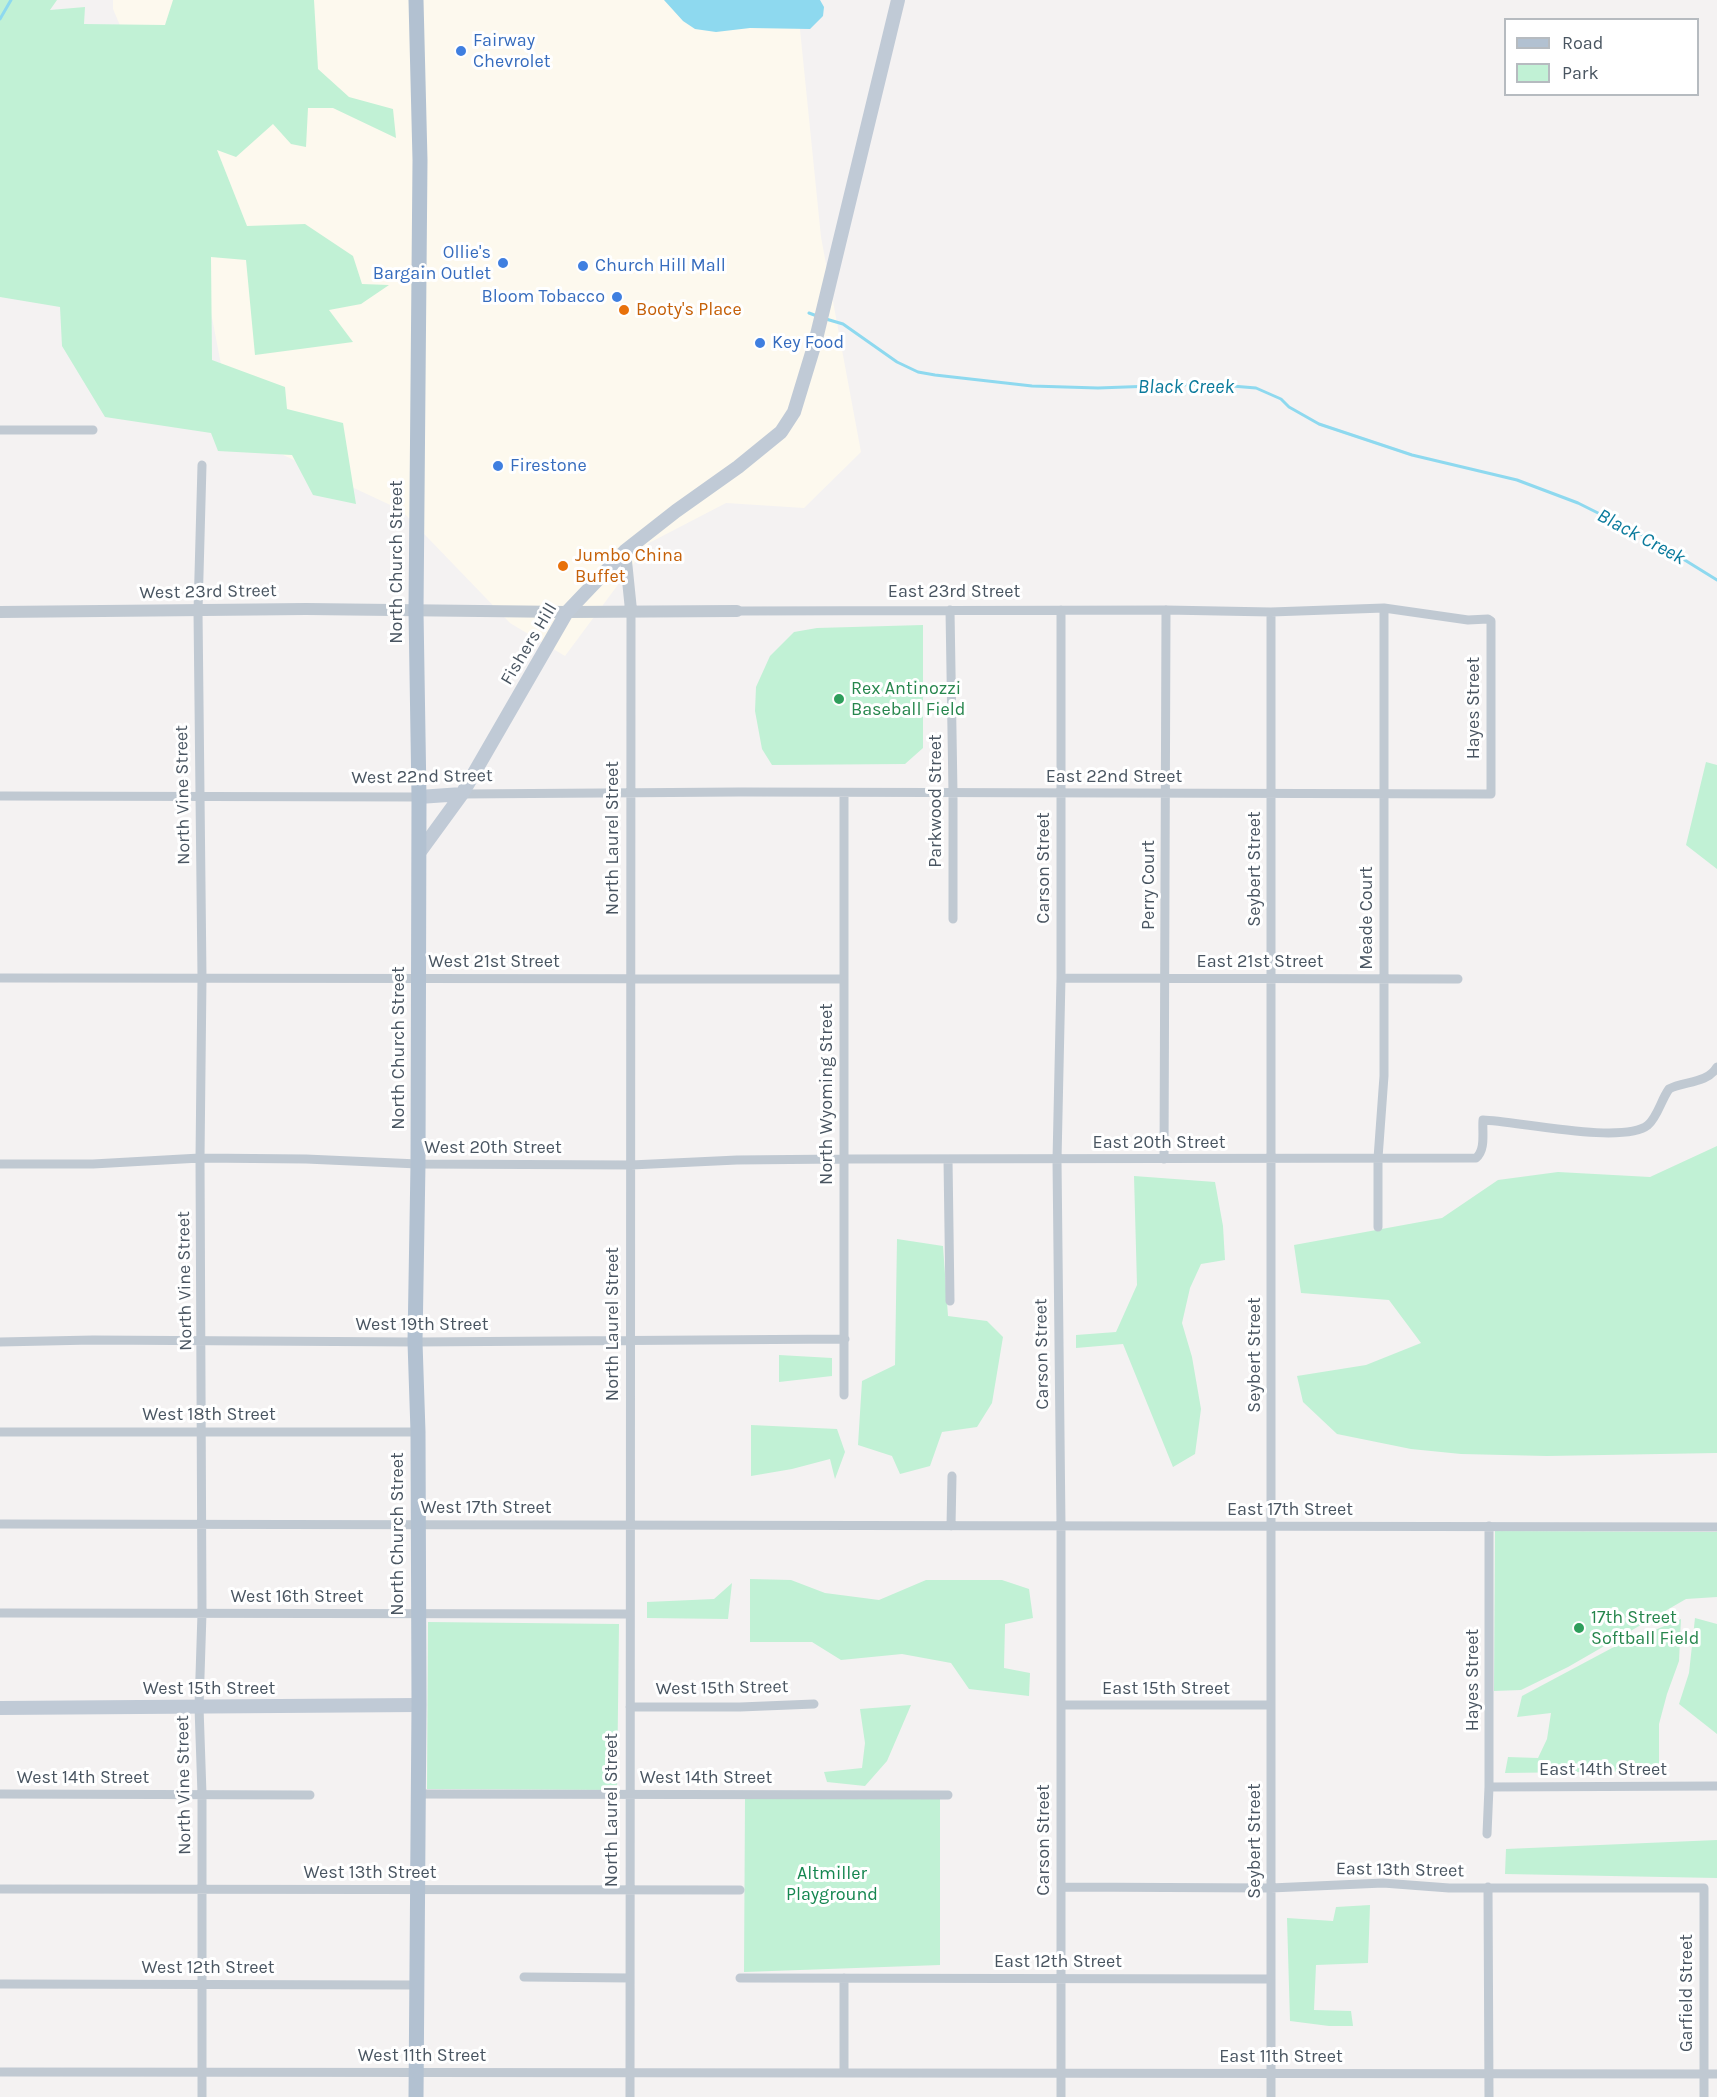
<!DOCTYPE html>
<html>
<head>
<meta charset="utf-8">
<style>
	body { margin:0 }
	#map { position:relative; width:1717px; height:2097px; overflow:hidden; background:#f4f2f2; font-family:Karla,sans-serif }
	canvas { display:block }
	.legend { position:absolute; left:1504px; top:18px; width:195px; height:78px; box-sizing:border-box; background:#fff; border:2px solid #b6bbc0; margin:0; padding:8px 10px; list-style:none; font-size:18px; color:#495561 }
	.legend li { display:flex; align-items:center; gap:12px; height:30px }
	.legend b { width:30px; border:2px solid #b6bbc0 }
</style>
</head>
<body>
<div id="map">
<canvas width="1717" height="2097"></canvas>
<ul class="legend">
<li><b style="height:8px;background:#b2c1d1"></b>Road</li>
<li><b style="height:16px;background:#c1f1d5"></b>Park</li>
</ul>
</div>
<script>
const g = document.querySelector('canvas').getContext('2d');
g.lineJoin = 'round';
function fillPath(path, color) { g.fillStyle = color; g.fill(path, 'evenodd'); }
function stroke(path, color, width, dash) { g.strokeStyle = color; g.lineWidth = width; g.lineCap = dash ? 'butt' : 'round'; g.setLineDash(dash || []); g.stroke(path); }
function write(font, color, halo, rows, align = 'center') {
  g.font = font + ' Karla,sans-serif'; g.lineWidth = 6; g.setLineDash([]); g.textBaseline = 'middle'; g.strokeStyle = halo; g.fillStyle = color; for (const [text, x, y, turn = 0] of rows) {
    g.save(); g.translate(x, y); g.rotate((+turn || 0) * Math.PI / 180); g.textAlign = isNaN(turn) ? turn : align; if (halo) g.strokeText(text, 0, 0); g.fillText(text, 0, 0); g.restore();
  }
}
const commercial = new Path2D(`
	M113 0H797L821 237 861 452 804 508 726 503 649 543 565 656 510 623 401 510 234 432 185 177 113 9Z`);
const green = new Path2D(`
	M0 0H57L50 10 85 7 84 24 165 25 173 0H314L318 69 349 97 393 109 396 138 333 108H308L306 147 291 144 273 124 236 157 217 150 247 226 305 224 353 256 362 284 389 285 361 304 329 310 353 342 255 355 246 260 211 257 212 360 285 387 287 409 343 423 356 504 313 495 292 455 218 451 211 433 105 417 62 346 60 307 0 297Z
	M923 625V748L905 764 772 765 762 749 755 711 756 687 770 656 794 632 817 628Z
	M1706 762 1717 765V869L1686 845Z
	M1717 1146V1453L1547 1456 1461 1454 1411 1449 1337 1434 1303 1402 1297 1376 1366 1365 1421 1343 1389 1300 1301 1293 1294 1245 1442 1218 1498 1180 1558 1172 1650 1177Z
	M1134 1176 1215 1182 1223 1226 1225 1260 1201 1264 1190 1288 1182 1323 1192 1357 1201 1409 1195 1454 1173 1467 1123 1344 1076 1348V1335L1116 1332 1137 1285Z
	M897 1239 943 1246 948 1316 987 1321 1003 1337 992 1403 977 1427 942 1432 930 1466 900 1474 892 1456 858 1445 862 1381 895 1365Z
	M779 1355 832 1358V1376L779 1382Z
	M751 1425 837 1429 845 1452 835 1479 830 1459 792 1469 751 1476Z
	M1495 1531 1717 1532V1597L1686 1599 1568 1667 1521 1690 1494 1691Z
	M750 1579 791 1580 825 1593 879 1600 926 1580H1002L1029 1589 1033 1618 1005 1624 1004 1668 1030 1673 1029 1696 969 1689 951 1663 902 1654 841 1660 812 1642H750Z
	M732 1583 728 1619 647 1618V1602L714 1599Z
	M1695 1618 1717 1624V1734L1679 1704 1689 1673Z
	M1681 1619 1679 1661 1667 1694 1659 1724V1771L1505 1773 1508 1757 1538 1758 1547 1739 1551 1713 1517 1717 1522 1696 1612 1648Z
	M428 1622 619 1624 617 1790 427 1789Z
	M911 1705 887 1761 865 1786 827 1782 824 1772 862 1768 865 1743 860 1709Z
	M745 1799H940V1965L744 1972Z
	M1717 1840V1878L1505 1874 1506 1849Z
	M1370 1905 1368 1963 1316 1965 1314 2010 1351 2011 1353 2026H1329L1290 2021 1287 1918 1333 1921 1336 1907Z`);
const water = new Path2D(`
	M664 0H820L824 7 823 16 810 29 750 28 716 32 695 29 683 21Z`);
const stream = new Path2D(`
	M0 19 11 0
	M809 313 817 316
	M826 319 843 324 897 362 918 372 935 375 1032 386 1098 388 1208 384 1256 388 1281 399 1289 407 1319 424 1412 455 1517 480 1578 503 1654 541 1717 580`);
const minor = new Path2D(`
	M0 430H93
	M950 610 953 793V919
	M462 794 740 792 1491 794V621L1488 619 1468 620 1384 608 1271 612 1166 610 737 611
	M0 796 419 797
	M0 978 844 979
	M1061 978 1458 979
	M948 1159 950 1301
	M1164 1159 1166 610
	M0 1164H93L200 1158 306 1159 418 1164 631 1165 737 1160 843 1159 1476 1158C1486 1150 1482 1132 1483 1120 1516 1121 1623 1145 1648 1125 1658 1116 1661 1100 1669 1089 1684 1081 1707 1084 1717 1067
	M1378 1227V1158L1384 1076V608
	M0 1342 93 1340 415 1342 845 1339
	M844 1395V793
	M0 1432H418
	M0 1524 1717 1527
	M951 1526 952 1476
	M0 1613 630 1614
	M1061 1705H1271
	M630 1707H740L814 1704
	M1489 1787 1717 1786
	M0 1794 310 1795
	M417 1794 948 1795
	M1487 1834 1489 1787V1526
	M1061 1887 1271 1888 1383 1883 1449 1888H1704V2097
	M1488 1887 1489 2097
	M0 1889 740 1890
	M524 1977 630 1978
	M740 1978 1271 1979
	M844 1978V2073
	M0 1984 416 1985
	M0 2072 1717 2074
	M202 2097V1794L199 1707 202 1613 200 1158 202 978 198 611 202 465
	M630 2097 631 610
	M1061 2097V1526L1057 1160 1061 978V610
	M1271 2097V612`);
const tertiary = new Path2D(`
	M625 551 631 610
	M0 612 306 609 567 612 737 611`);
const secondary = new Path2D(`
	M419 797 462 794
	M419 853 462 794 567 612 625 551 676 511 738 467 781 432 794 412 815 343 898 0
	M0 1708 419 1705`);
const primary = new Path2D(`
	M416 0 420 160 416 611 419 797 418 1164 415 1342 418 1432 419 1705 416 2097`);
const markers = [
	[461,51,6,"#3f7fe0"],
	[503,263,6,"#3f7fe0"],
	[583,266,6,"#3f7fe0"],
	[617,297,6,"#3f7fe0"],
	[624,310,6,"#e8710a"],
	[760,343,6,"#3f7fe0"],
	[498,466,6,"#3f7fe0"],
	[563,566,6,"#e8710a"],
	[839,699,6,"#2e9e5b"],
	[1579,1628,6,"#2e9e5b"]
];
const shopNames = [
	["Fairway",473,41],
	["Chevrolet",473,62],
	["Ollie's",491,253,"right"],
	["Bargain Outlet",491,274,"right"],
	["Church Hill Mall",595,266],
	["Bloom Tobacco",605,297,"right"],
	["Key Food",772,343],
	["Firestone",510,466]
];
const foodNames = [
	["Booty's Place",636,310],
	["Jumbo China",575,556],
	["Buffet",575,577]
];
const streetNames = [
	["North Church Street",397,562,-90],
	["West 23rd Street",208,592,-1],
	["East 23rd Street",954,592],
	["Fishers Hill",529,644,-59],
	["Hayes Street",1474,708,-90],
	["West 22nd Street",422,777,-1],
	["East 22nd Street",1114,777],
	["North Vine Street",183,795,-91],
	["Parkwood Street",936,801,-90],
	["North Laurel Street",613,838,-90],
	["Carson Street",1044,868,-90],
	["Seybert Street",1255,869,-90],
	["Perry Court",1149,885,-90],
	["Meade Court",1367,918,-90],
	["West 21st Street",494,962],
	["East 21st Street",1260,962],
	["North Church Street",399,1048,-90],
	["North Wyoming Street",827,1094,-90],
	["East 20th Street",1159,1143],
	["West 20th Street",493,1148],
	["North Vine Street",185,1281,-91],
	["North Laurel Street",613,1324,-90],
	["West 19th Street",422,1325],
	["Carson Street",1042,1354,-91],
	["Seybert Street",1255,1355,-90],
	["West 18th Street",209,1415],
	["West 17th Street",486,1508],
	["East 17th Street",1290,1510],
	["North Church Street",398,1534,-90],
	["West 16th Street",297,1597],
	["Hayes Street",1473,1680,-90],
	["West 15th Street",722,1688,-1],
	["West 15th Street",209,1689],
	["East 15th Street",1166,1689],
	["East 14th Street",1603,1770],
	["West 14th Street",83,1778],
	["West 14th Street",706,1778],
	["North Vine Street",184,1785,-91],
	["North Laurel Street",612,1810,-90],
	["Carson Street",1044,1840,-90],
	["Seybert Street",1255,1841,-90],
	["East 13th Street",1400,1870,1],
	["West 13th Street",370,1873],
	["East 12th Street",1058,1962],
	["West 12th Street",208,1968],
	["Garfield Street",1687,1993,-90],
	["West 11th Street",422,2056],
	["East 11th Street",1281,2057]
];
const leisureNames = [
	["Rex Antinozzi",851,689],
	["Baseball Field",851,710],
	["17th Street",1591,1618],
	["Softball Field",1591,1639]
];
const parkNames = [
	["Altmiller",832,1874],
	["Playground",832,1895]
];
const waterNames = [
	["Black Creek",1186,387],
	["Black Creek",1641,537,28]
];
fillPath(commercial, '#fdf9ee');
fillPath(green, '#c1f1d5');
fillPath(water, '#8ed9ef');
stroke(stream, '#8ed9ef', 3);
stroke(minor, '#c0c9d2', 9);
stroke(tertiary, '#c0c9d2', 12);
stroke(secondary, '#c0cad6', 14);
stroke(primary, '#b2c1d1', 15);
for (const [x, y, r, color] of markers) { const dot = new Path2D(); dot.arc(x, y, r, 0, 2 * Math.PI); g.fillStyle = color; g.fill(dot); stroke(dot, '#fff', 2); }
write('18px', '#366cbe', '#fff', shopNames, 'left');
write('18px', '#c56008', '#fff', foodNames, 'left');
write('18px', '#495561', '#fff', streetNames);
write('18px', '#27864d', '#fff', leisureNames, 'left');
write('18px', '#158650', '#fff', parkNames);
write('italic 20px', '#0a7a9c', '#fff', waterNames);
</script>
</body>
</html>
